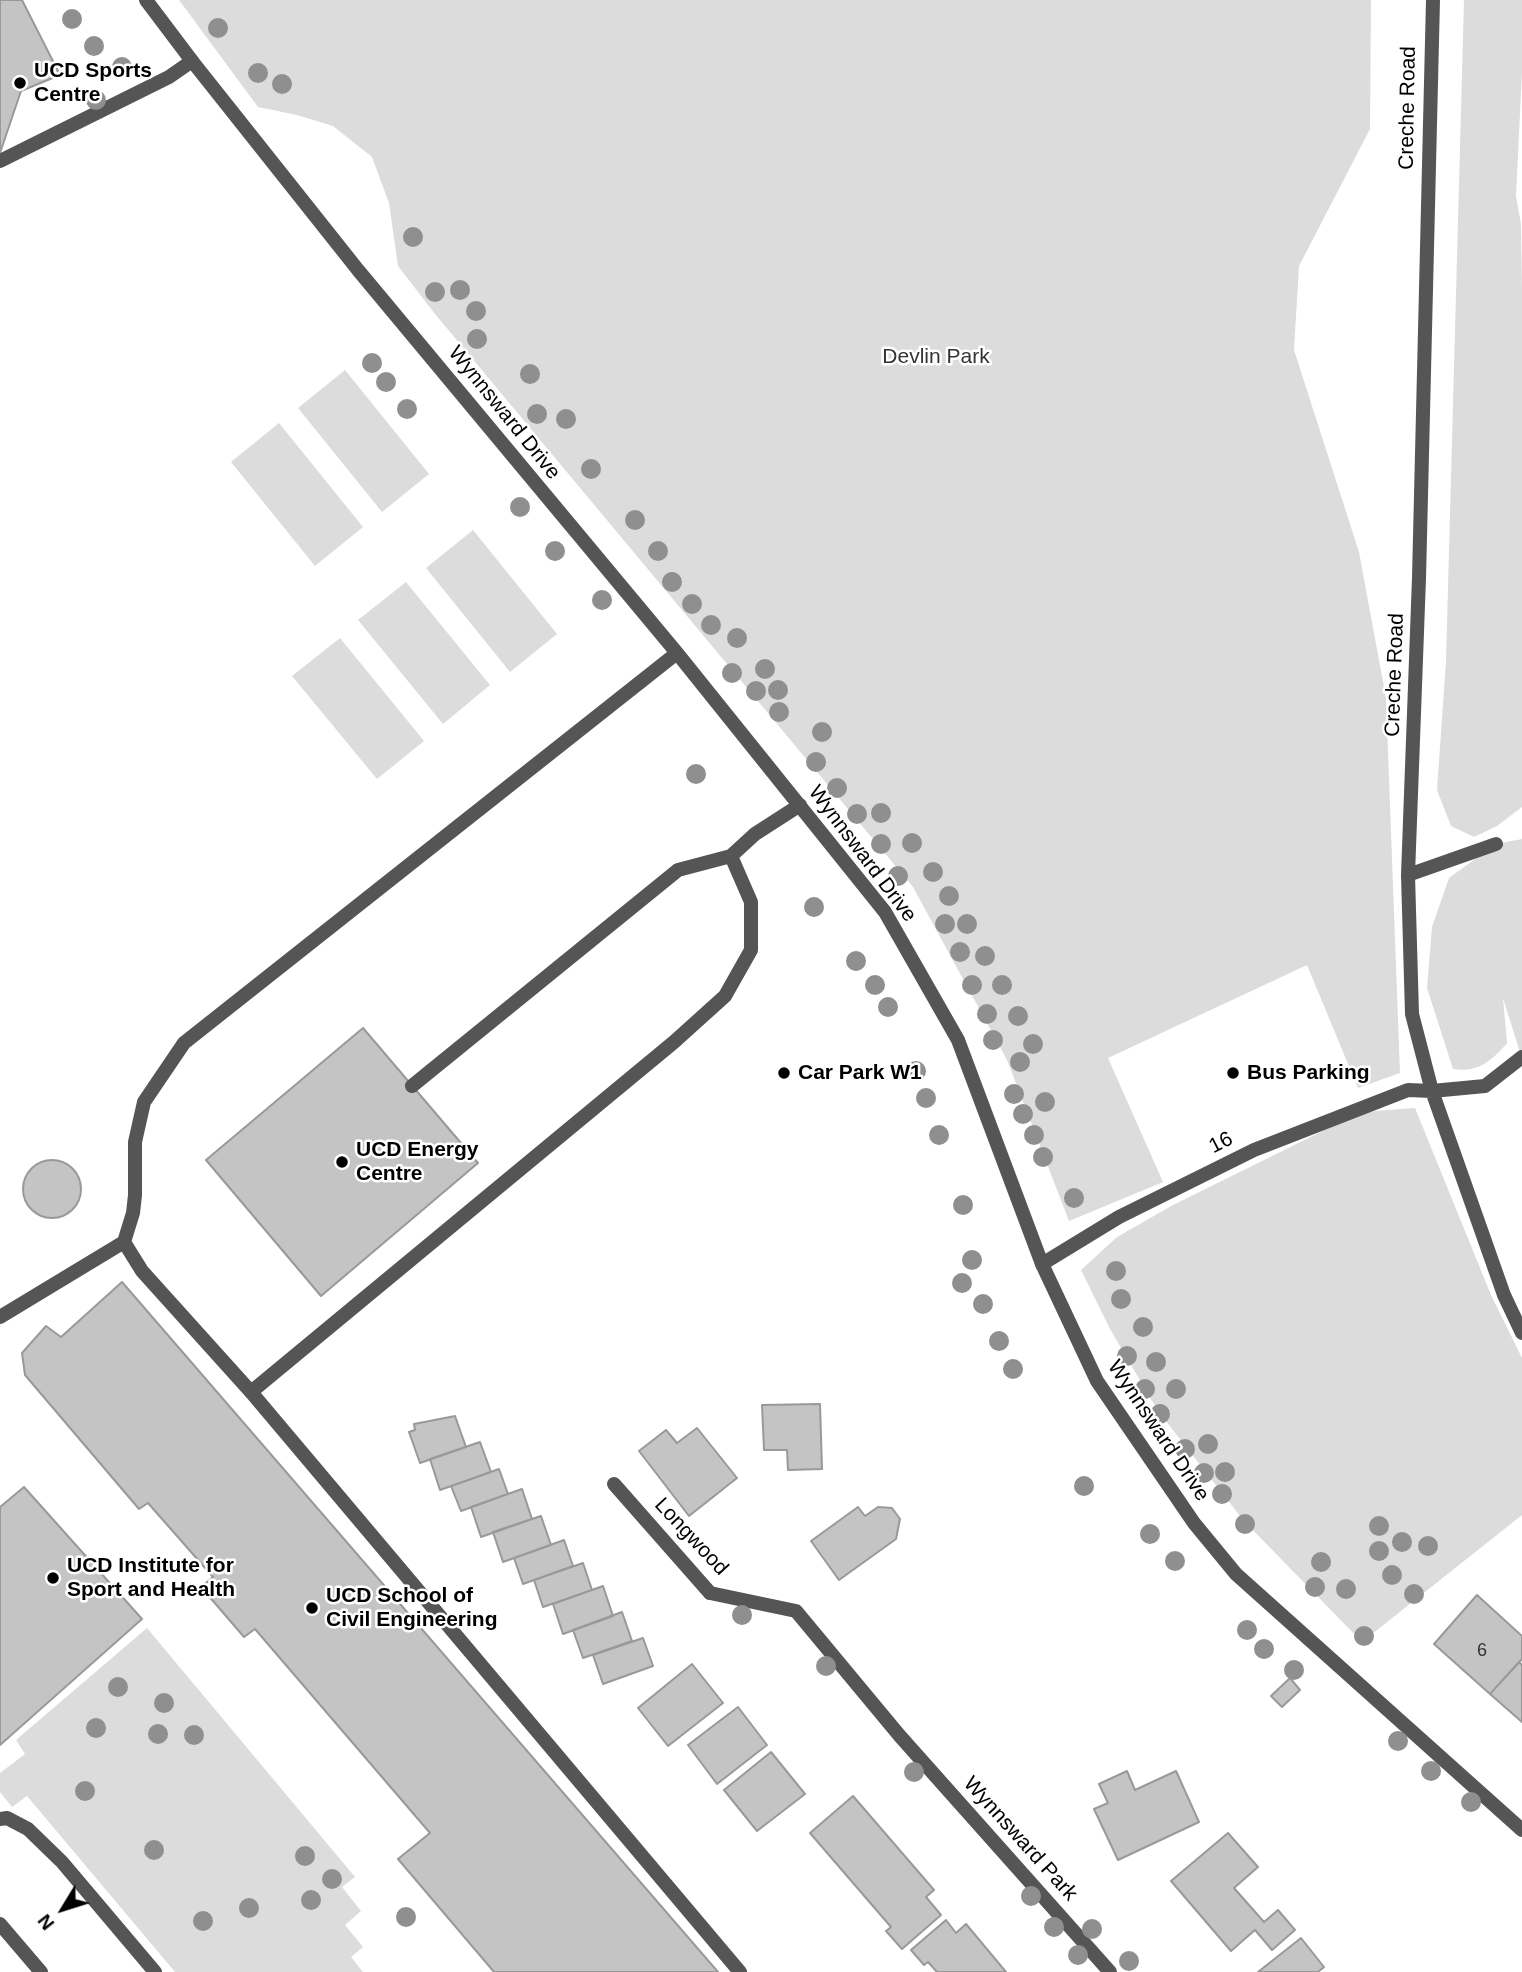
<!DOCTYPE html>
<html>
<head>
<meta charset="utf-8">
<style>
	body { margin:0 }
	#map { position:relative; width:1522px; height:1972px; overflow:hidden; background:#fff; font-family:Helvetica,sans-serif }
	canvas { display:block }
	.north { position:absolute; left:28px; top:1874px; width:70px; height:70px; -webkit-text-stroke:5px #fff; paint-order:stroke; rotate:232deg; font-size:19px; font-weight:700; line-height:28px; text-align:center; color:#000 }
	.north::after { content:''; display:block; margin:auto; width:24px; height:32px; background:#000; clip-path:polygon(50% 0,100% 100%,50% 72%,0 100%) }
</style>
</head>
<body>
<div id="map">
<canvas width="1522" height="1972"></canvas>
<div class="north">N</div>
</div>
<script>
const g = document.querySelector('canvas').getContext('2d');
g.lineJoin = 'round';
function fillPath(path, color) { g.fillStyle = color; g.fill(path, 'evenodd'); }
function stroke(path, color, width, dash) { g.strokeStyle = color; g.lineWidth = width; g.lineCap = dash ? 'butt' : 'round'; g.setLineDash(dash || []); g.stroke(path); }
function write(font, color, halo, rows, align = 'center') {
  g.font = font + ' Helvetica,sans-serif'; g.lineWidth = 5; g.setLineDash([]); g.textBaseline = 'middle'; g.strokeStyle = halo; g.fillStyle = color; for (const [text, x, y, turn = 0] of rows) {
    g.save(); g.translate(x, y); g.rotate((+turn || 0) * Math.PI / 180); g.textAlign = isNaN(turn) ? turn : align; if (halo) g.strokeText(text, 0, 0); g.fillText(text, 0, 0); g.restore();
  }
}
const green = new Path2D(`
	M179 0H1371L1370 129 1299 266 1294 350 1359 552 1386 698 1400 1073 1358 1088 1307 965 1108 1058 1163 1182 1069 1221 1007 1060 913 887 435 314 398 266 389 203 372 157 333 126 297 115 258 107Z
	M1464 0H1522V72L1516 196 1521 224 1522 290V807L1497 826 1474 837 1451 826 1437 790 1446 661Z
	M345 370 429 474 382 512 298 408Z
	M279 423 363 527 315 566 231 462Z
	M473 530 557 634 510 672 426 568Z
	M406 582 490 685 443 724 358 620Z
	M340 638 424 741 377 779 292 676Z
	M1522 839V1059L1503 998 1507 1043C1492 1061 1477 1073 1453 1069L1427 988 1432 927 1449 878 1496 844Z
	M1415 1108 1491 1295 1522 1358V1515L1362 1642 1244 1521 1158 1411 1110 1329 1081 1270 1117 1237 1173 1205 1349 1118 1375 1111Z
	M147 1628 355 1877 342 1887 361 1911 345 1925 363 1947 351 1957 363 1972H175L27 1796 12 1807 0 1792V1773L25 1754 16 1740Z`);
const building = new Path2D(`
	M0 0H22L60 75 21 91 0 153Z
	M363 1028 478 1163 321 1296 206 1160Z
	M23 1189a29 29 0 1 1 58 0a29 29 0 1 1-58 0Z
	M122 1282 718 1972H494L398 1859 430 1833 255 1629 244 1637 201 1587 213 1577 148 1503 139 1509 25 1375 22 1353 46 1326 61 1337Z
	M820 1404 822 1469 788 1470 787 1450H764L762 1405Z
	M455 1416 466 1447 420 1463 409 1432 415 1430 414 1424Z
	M697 1428 737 1478 689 1516 639 1451 666 1430 677 1443Z
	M480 1442 491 1472 440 1490 430 1459Z
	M499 1469 508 1494 461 1511 451 1486Z
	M24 1487 142 1619 0 1745V1507Z
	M522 1489 532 1519 481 1537 471 1507Z
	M858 1507 865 1516 878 1507 892 1508 900 1519 896 1539 839 1580 811 1541Z
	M541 1516 551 1545 503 1562 493 1532Z
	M564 1540 573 1566 523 1584 514 1558Z
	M583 1563 592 1590 543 1607 534 1580Z
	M603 1586 613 1616 563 1634 553 1604Z
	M1477 1595 1522 1636V1659L1490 1694 1434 1644Z
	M622 1612 632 1641 583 1658 573 1630Z
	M643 1638 653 1666 603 1684 593 1655Z
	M1519 1662 1522 1665V1722L1490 1694Z
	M692 1664 723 1703 668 1746 638 1708Z
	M1290 1678 1300 1690 1282 1707 1271 1696Z
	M738 1707 767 1745 717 1784 688 1745Z
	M771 1752 805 1794 757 1831 724 1790Z
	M1127 1771 1135 1790 1176 1771 1199 1822 1118 1860 1094 1809 1108 1803 1099 1784Z
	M853 1796 934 1890 926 1897 941 1915 902 1949 886 1931 891 1927 810 1833Z
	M1228 1833 1258 1867 1234 1888 1264 1922 1278 1910 1295 1930 1272 1950 1255 1930 1231 1951 1171 1881Z
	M946 1920 956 1933 966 1924 1006 1972H937L928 1962 924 1965 911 1950Z
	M1301 1938 1324 1967 1318 1972H1258Z`);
const service = new Path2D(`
	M1433 0 1419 578 1408 875 1412 1014 1432 1091 1504 1295 1522 1333
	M0 161 169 77 192 61
	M1408 875 1496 844
	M412 1086 678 870 731 856 755 834 800 805
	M1042 1264 1119 1217 1254 1150 1408 1090 1432 1091 1485 1086 1522 1057
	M251 1392 674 1042 725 996 751 950V902L731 856
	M614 1484 710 1593
	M0 1819 7 1818 28 1829 62 1862 155 1972`);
const minor = new Path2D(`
	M146 0 192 61 358 270 677 653 885 912 958 1040 1042 1264 1097 1381 1194 1523 1236 1574 1522 1830
	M124 1242 142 1271 251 1392 740 1972
	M0 1317 124 1242 133 1213 135 1195V1142L144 1102 184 1043 677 653
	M710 1593 796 1611 899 1735 1110 1972
	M0 1924 41 1972`);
const trees = [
	[72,19],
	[218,28],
	[94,46],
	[122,67],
	[258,73],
	[282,84],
	[96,100],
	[413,237],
	[460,290],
	[435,292],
	[476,311],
	[477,339],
	[372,363],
	[530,374],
	[386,382],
	[407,409],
	[537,414],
	[566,419],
	[591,469],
	[520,507],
	[635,520],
	[555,551],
	[658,551],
	[672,582],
	[602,600],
	[692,604],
	[711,625],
	[737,638],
	[765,669],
	[732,673],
	[778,690],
	[756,691],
	[779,712],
	[822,732],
	[816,762],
	[696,774],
	[837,788],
	[881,813],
	[857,814],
	[912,843],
	[881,844],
	[933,872],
	[898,876],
	[949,896],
	[814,907],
	[945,924],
	[967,924],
	[960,952],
	[985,956],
	[856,961],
	[875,985],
	[972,985],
	[1002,985],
	[888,1007],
	[987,1014],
	[1018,1016],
	[993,1040],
	[1033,1044],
	[1020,1062],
	[916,1071],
	[1014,1094],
	[926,1098],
	[1045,1102],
	[1023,1114],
	[939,1135],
	[1034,1135],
	[1043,1157],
	[1074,1198],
	[963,1205],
	[972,1260],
	[1116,1271],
	[962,1283],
	[1121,1299],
	[983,1304],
	[1143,1327],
	[999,1341],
	[1127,1356],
	[1156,1362],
	[1013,1369],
	[1145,1389],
	[1176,1389],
	[1160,1414],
	[1208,1444],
	[1185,1449],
	[1225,1472],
	[1204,1473],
	[1084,1486],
	[1222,1494],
	[1245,1524],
	[1379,1526],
	[1150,1534],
	[1402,1542],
	[1428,1546],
	[1379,1551],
	[1175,1561],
	[1321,1562],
	[1392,1575],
	[1315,1587],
	[1346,1589],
	[1414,1594],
	[742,1615],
	[1247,1630],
	[1364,1636],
	[1264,1649],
	[826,1666],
	[1294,1670],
	[118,1687],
	[164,1703],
	[96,1728],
	[158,1734],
	[194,1735],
	[1398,1741],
	[1431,1771],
	[914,1772],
	[85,1791],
	[1471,1802],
	[154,1850],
	[305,1856],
	[332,1879],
	[1031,1896],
	[311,1900],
	[249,1908],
	[406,1917],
	[203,1921],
	[1054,1927],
	[1092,1929],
	[1078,1955],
	[1129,1961]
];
const markers = [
	[20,83,7,"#000"],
	[784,1073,7,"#000"],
	[1233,1073,7,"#000"],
	[342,1162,7,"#000"],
	[53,1578,7,"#000"],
	[312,1608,7,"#000"]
];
const numberNames = [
	["6",1482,1651]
];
const poiNames = [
	["UCD Sports",34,71],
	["Centre",34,95],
	["Car Park W1",798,1073],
	["Bus Parking",1247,1073],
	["UCD Energy",356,1150],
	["Centre",356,1174],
	["UCD Institute for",67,1566],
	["Sport and Health",67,1590],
	["UCD School of",326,1596],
	["Civil Engineering",326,1620]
];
const streetNames = [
	["Creche Road",1408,108,-89],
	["Wynnsward Drive",504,413,51],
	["Creche Road",1395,675,-88],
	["Wynnsward Drive",862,854,53],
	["16",1221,1143,-27],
	["Wynnsward Drive",1158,1431,56],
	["Longwood",691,1537,47],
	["Wynnsward Park",1020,1839,48]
];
const parkNames = [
	["Devlin Park",936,357]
];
fillPath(green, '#dcdcdc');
fillPath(building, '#c4c4c4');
stroke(building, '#999', 2);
stroke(service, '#555', 14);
stroke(minor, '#555', 14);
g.fillStyle = '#8f8f8f';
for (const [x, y] of trees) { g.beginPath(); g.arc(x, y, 10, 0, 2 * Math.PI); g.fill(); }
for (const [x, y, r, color] of markers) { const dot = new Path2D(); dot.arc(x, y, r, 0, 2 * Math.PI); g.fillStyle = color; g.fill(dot); stroke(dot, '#fff', 2.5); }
write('18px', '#313131', null, numberNames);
write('bold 21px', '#000', '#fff', poiNames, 'left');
write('21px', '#000', '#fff', streetNames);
write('21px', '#333', '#fff', parkNames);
</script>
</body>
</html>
